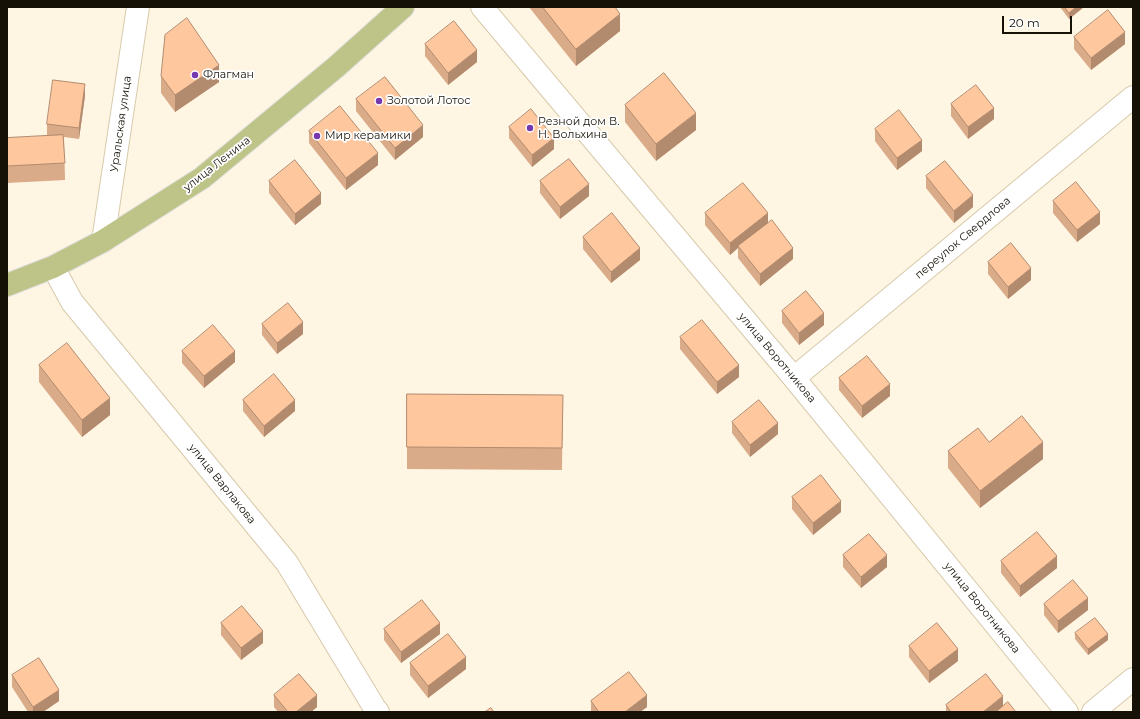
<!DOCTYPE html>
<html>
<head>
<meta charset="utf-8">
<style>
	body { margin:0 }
	#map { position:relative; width:1140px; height:719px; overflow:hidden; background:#fef5e3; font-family:Montserrat,sans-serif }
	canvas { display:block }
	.frame { position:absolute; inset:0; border:8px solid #161107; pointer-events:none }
	.scale { position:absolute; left:1002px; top:16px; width:70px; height:18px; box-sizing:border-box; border:2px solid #161107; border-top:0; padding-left:5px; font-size:12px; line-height:14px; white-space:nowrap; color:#161107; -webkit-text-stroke:3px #fff; paint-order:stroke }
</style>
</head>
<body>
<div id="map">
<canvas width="1140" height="719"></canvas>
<div class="frame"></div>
<div class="scale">20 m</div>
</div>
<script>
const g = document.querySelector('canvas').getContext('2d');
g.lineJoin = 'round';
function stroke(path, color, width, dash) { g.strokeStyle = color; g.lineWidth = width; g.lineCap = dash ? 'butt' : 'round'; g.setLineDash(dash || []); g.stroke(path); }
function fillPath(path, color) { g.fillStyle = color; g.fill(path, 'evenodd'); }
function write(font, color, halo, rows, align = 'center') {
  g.font = font + ' Montserrat,sans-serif'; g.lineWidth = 3.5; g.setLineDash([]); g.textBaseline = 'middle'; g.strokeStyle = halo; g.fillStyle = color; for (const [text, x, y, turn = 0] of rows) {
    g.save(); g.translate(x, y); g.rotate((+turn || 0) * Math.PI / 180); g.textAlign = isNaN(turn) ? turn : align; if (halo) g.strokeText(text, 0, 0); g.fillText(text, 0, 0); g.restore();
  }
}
const minor = new Path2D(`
	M482 7 794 378 1067 712
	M103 241 138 7
	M53 267 72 302 287 563 374 707 378 712
	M794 378 1133 97
	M1093 712 1133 679`);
const primary = new Path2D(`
	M7 285 53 267 103 241 202 178 336 67 403 7`);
const wall = new Path2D(`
	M529 7H615L620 31 576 66Z
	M1060 7H1084L1069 19Z
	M1074 37 1125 44 1091 70 1074 49Z
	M425 44 477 62 448 85 425 56Z
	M161 76 219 82 175 112 161 93Z
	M85 96 79 139 64 137 65 180 7 183V138L50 136 47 135V124Z
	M356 99 423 137 395 160 356 111Z
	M951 104 994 119 968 139 951 116Z
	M625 105 696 130 656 161 625 122Z
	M509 127 554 149 532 167 509 138Z
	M875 129 922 151 897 170 875 141Z
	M309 131 378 165 346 190 309 143Z
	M926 176 973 207 954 223 926 188Z
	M269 181 321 204 295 225 269 193Z
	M540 181 589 196 560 219 540 193Z
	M1053 201 1100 224 1077 242 1053 213Z
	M705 213 768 223 793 259 760 286 738 258V248L730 255 705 225Z
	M583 237 640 260 611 283 583 249Z
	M988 262 1031 280 1008 299 988 274Z
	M782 311 824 325 799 345 782 323Z
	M262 324 303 334 277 354 262 335Z
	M680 337 739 377 717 394 680 349Z
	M182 351 235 362 204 388 182 363Z
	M39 365 110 415 82 437 39 382Z
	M839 378 890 396 862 418 839 390Z
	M407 394 563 395 562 470 407 469Z
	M243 400 295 411 264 437 243 411Z
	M732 422 778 434 750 457 732 433Z
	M989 442 1043 459 980 508 948 468V451Z
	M792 497 841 512 813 535 792 509Z
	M843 555 887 567 861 588 843 567Z
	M1001 561 1057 568 1020 597 1001 573Z
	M1044 604 1088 610 1058 633 1044 615Z
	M221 623 263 643 241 660 221 635Z
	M384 629 440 634 401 663 384 640Z
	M1075 633 1108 640 1088 655 1075 639Z
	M909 646 958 661 929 683 909 657Z
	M410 663 466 669 428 698 410 675Z
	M12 675 59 701 43 712H28L12 687Z
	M274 695 317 707 311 712H278L274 707Z
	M591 701 647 707 640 712H591Z
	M946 705 1003 706 1016 712H946Z`);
const shadedWall = new Path2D(`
	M1076 7H1084L1069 19V13Z
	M620 14V31L576 66V49Z
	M1125 32V44L1091 70V58Z
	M477 50V62L448 85V73Z
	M219 65V82L175 112V95Z
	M85 84V96L79 139V128Z
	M994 108V119L968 139V127Z
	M696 113V130L656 161V144Z
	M423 125V137L395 160V148Z
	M554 138V149L532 167V155Z
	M922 140V151L897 170V158Z
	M378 153V165L346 190V178Z
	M589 184V196L560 219V207Z
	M321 193V204L295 225V214Z
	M973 195V207L954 223V211Z
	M1100 212V224L1077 242V230Z
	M768 213V225L738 246V248L730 255V243Z
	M640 248V260L611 283V272Z
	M793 248V259L760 286V274Z
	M1031 268V280L1008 299V287Z
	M824 313V325L799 345V333Z
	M303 322V334L277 354V343Z
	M235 351V362L204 388V376Z
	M739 365V377L717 394V382Z
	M890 384V396L862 418V406Z
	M110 398V415L82 437V420Z
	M295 400V411L264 437V426Z
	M778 423V434L750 457V445Z
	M1043 442V459L980 508V491Z
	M841 501V512L813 535V523Z
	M887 555V567L861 588V577Z
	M1057 556V568L1020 597V586Z
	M1088 598V610L1058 633V621Z
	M440 623V634L401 663V652Z
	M263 631V643L241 660V648Z
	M1108 634V640L1088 655V649Z
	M958 649V661L929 683V671Z
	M466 657V669L428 698V686Z
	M59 690V701L43 712H33V707Z
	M317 695V707L311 712H296Z
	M647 695V707L640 712H625Z
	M1003 696V708L998 712H983Z`);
const building = new Path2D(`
	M543 7H615L620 14 576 49Z
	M1065 7H1076L1069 13Z
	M1108 10 1125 32 1091 58 1074 37Z
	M187 18 219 65 175 95 161 76 165 35Z
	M454 21 477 50 448 73 425 44Z
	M664 73 696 113 656 144 625 105Z
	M385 77 423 125 395 148 356 99Z
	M53 80 85 84 79 128 47 124Z
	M976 85 994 108 968 127 951 104Z
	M340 106 378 153 346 178 309 131Z
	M531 109 554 138 532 155 509 127Z
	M899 110 922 140 897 158 875 129Z
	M63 135 65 163 7 166V138Z
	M569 159 589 184 560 207 540 181Z
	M295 160 321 193 295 214 269 181Z
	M945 161 973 195 954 211 926 176Z
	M1076 182 1100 212 1077 230 1053 201Z
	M743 183 768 213 730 243 705 213Z
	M612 213 640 248 611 272 583 237Z
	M772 220 793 248 760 274 738 246Z
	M1011 243 1031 268 1008 287 988 262Z
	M806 291 824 313 799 333 782 311Z
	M288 303 303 322 277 343 262 324Z
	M702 320 739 365 717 382 680 337Z
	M213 325 235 351 204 376 182 351Z
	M67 343 110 398 82 420 39 365Z
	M867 356 890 384 862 406 839 378Z
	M274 374 295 400 264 426 243 400Z
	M407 394 563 395 562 448 407 447Z
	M759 400 778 423 750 445 732 422Z
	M1022 416 1043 442 980 491 948 451 978 428 989 442Z
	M821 475 841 501 813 523 792 497Z
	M1037 532 1057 556 1020 586 1001 561Z
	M869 534 887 555 861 577 843 555Z
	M1073 580 1088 598 1058 621 1044 604Z
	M422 600 440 623 401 652 384 629Z
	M242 606 263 631 241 648 221 623Z
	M1095 618 1108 634 1088 649 1075 633Z
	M937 623 958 649 929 671 909 646Z
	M448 634 466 657 428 686 410 663Z
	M39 658 59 690 33 707 12 675Z
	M629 672 647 695 625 712H599L591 701Z
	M299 674 317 695 296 712H288L274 695Z
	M986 674 1003 696 983 712H951L946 705Z
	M1008 702 1016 712H996Z
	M491 708 494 712H485Z`);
const markers = [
	[195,75,4,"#7638ae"],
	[379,101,4,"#7638ae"],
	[530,128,4,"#7638ae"],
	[317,136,4,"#7638ae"]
];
const poiNames = [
	["Флагман",203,75],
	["Золотой Лотос",387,101],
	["Резной дом В.",538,122],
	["Н. Вольхина",538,135],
	["Мир керамики",325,136]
];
const streetNames = [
	["Уральская улица",121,124,-82],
	["улица Ленина",217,164,-38],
	["переулок Свердлова",963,238,-40],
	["улица Воротникова",777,358,50],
	["улица Варлакова",222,484,51],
	["улица Воротникова",982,608,51]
];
stroke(minor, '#d7c9ab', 24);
stroke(primary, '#dededc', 24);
stroke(minor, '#fff', 22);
stroke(primary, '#bec488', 22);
fillPath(wall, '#daab88');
fillPath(shadedWall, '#b28b6f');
fillPath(building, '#fec79e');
stroke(building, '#b28b6f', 1);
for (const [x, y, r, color] of markers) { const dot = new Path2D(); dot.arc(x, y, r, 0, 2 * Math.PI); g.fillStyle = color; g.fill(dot); stroke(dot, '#fff', 1.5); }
write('11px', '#161107', '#fff', poiNames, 'left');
write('11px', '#161107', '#fff', streetNames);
</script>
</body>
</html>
